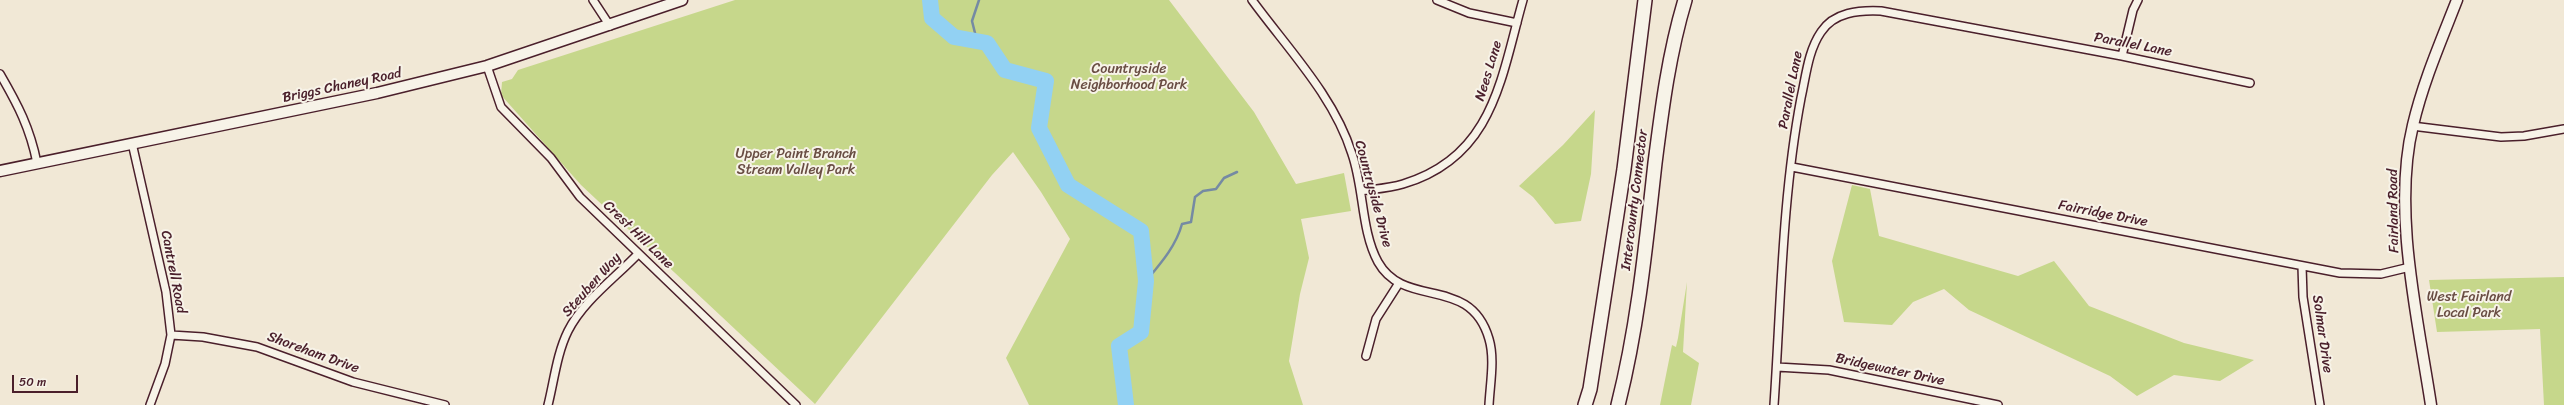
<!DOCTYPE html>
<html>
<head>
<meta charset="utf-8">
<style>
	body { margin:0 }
	#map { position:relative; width:2564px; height:405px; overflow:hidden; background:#f1e8d6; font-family:Sriracha,sans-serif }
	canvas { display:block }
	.scale { position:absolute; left:12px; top:375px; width:66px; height:18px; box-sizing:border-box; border:2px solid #4a1f2b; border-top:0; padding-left:5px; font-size:12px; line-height:14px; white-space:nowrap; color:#4a1f2b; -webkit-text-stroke:3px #f7f3e8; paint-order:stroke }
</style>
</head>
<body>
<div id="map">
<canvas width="2564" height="405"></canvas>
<div class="scale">50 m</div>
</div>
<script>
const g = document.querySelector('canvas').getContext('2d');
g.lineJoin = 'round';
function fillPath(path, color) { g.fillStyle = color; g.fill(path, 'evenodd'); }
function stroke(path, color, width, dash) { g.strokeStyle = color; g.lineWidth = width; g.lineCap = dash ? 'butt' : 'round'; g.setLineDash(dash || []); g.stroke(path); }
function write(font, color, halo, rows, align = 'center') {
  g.font = font + ' Sriracha,sans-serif'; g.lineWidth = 4; g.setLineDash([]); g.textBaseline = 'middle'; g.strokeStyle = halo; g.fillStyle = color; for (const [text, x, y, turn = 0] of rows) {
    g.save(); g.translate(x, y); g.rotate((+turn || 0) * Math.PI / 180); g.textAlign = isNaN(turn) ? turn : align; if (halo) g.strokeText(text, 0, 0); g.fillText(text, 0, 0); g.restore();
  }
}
const green = new Path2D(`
	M735 0H1169L1254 112 1296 184 1344 173 1351 211 1301 219 1309 258 1300 294 1289 361 1303 405H1029L1006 358 1070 239 1041 192 1013 152 992 175 815 404 581 185 501 95 502 82 512 79 518 70Z
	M1595 110 1591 174 1581 221 1555 224 1533 197 1519 186 1563 145Z
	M1852 185 1870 189 1879 236 2018 276 2054 261 2089 306 2184 343 2254 360 2220 381 2174 375 2137 396 2110 376 1969 310 1944 289 1913 302 1892 325 1844 322 1832 261Z
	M2564 277V405H2544L2540 329 2437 332 2429 280Z
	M1687 282 1683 352 1699 363 1691 405H1660L1672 345 1676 347 1678 338Z`);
const stream = new Path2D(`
	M977 41 972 21 979 0
	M1146 281C1161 263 1176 246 1182 224L1191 222 1195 197 1203 191 1216 189 1224 178 1237 172`);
const river = new Path2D(`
	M930 0 932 18 954 37 987 43 1005 70 1046 81 1039 128 1068 185 1141 231 1146 281 1141 332 1119 346 1126 405`);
const street = new Path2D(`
	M593 0 610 26
	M1252 0C1287 48 1334 96 1352 154 1364 188 1361 231 1378 262 1405 310 1470 274 1489 339 1495 359 1490 384 1489 405
	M1437 0 1469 13 1517 23
	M2122 56 2133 10 2138 0
	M487 66 501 107 551 158 580 197 796 405
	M0 74C18 105 30 128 37 163
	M2412 126 2501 137 2524 136 2564 129
	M132 143 166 292 171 335 165 364 150 405
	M1792 167 2340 273 2381 274 2410 267
	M1361 191C1375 189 1390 188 1403 184 1494 157 1501 77 1523 0
	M2302 266 2303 297 2320 405
	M171 335 203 337 257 347 353 382 445 405
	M1366 356 1376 319 1399 283
	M1777 367 1829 370 1998 405
	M548 405C554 381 557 353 568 331 583 301 615 278 638 254
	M1774 405C1781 303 1782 198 1801 98 1806 76 1808 51 1821 32 1834 12 1859 10 1881 11L2122 56 2250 83`);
const secondary = new Path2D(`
	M0 171 377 93 487 66 682 0
	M2431 405C2418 319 2392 211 2413 125 2423 82 2441 41 2457 0`);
const highway = new Path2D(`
	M1585 405 1590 389 1624 169 1645 0
	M1618 405C1638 326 1646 244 1655 163 1662 108 1669 53 1685 0`);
const streetNames = [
	["Parallel Lane",2133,45,11],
	["Nees Lane",1489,71,-73],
	["Briggs Chaney Road",342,86,-12],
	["Parallel Lane",1791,90,-79],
	["Countryside Drive",1373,194,75],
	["Intercounty Connector",1635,200,-83],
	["Fairland Road",2394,211,-91],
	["Fairridge Drive",2103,214,11],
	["Crest Hill Lane",638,235,44],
	["Cantrell Road",173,272,79],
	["Steuben Way",592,285,-48],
	["Solmar Drive",2322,334,82],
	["Shoreham Drive",313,353,20],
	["Bridgewater Drive",1890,370,12]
];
const parkNames = [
	["Countryside",1129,69],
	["Neighborhood Park",1129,85],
	["Upper Paint Branch",796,154],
	["Stream Valley Park",796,170],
	["West Fairland",2469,297],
	["Local Park",2469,313]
];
fillPath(green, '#c6d78b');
stroke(stream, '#758aa3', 2.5);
stroke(river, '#92d1f3', 16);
stroke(street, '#4a1f2b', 10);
stroke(secondary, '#4a1f2b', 13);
stroke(highway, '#4a1f2b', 16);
stroke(street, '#f7f3e8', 7);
stroke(secondary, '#f7f3e8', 10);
stroke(highway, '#f7f3e8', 13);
write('14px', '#4a1f2b', '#f7f3e8', streetNames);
write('14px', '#694d43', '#f7f3e8', parkNames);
</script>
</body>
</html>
